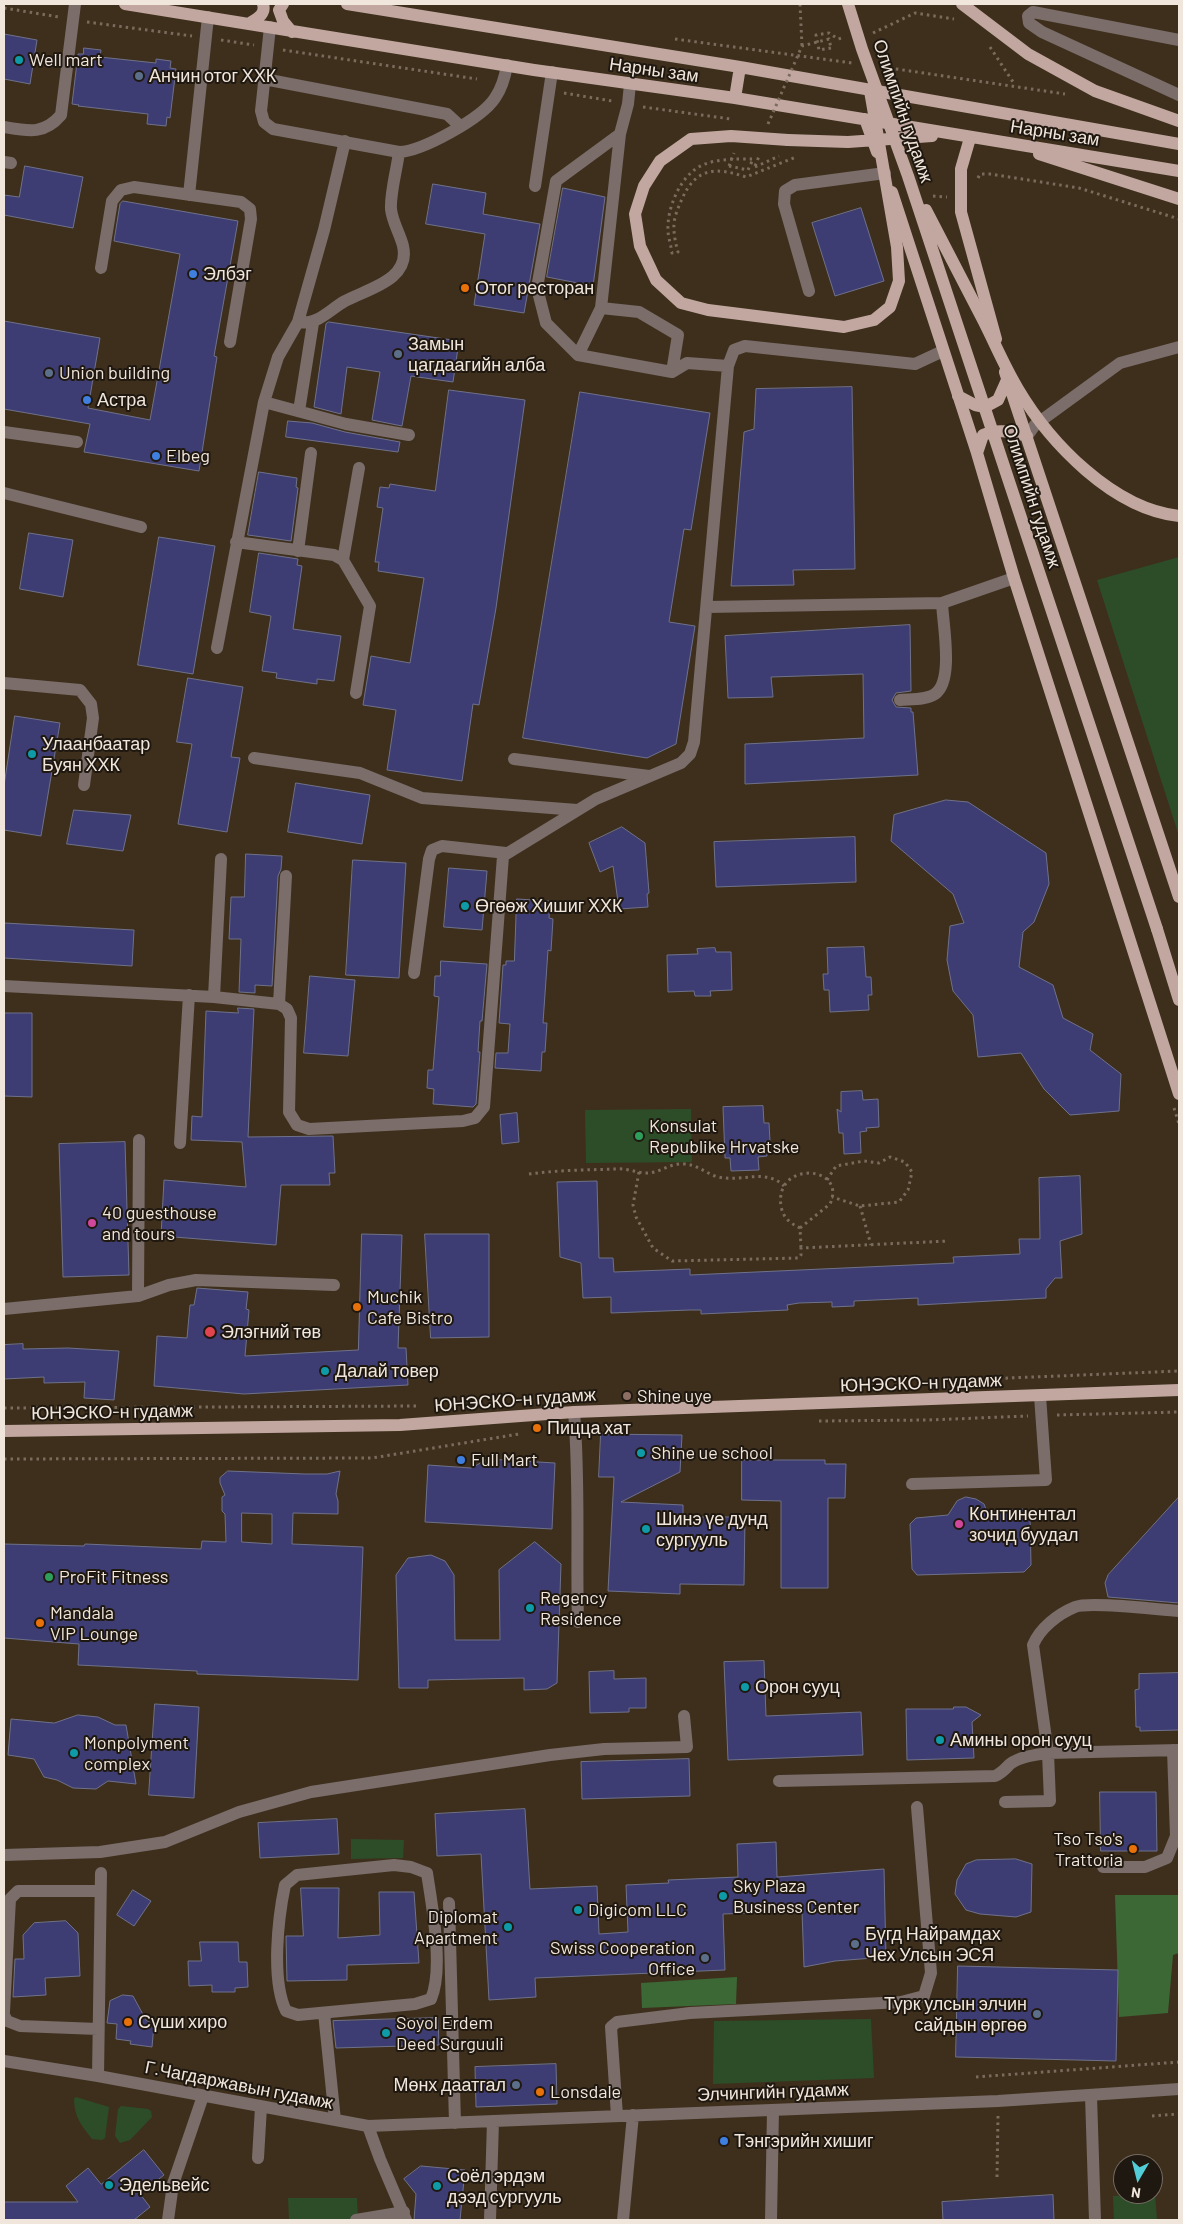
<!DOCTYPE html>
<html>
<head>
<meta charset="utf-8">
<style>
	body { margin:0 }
	#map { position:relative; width:1183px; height:2224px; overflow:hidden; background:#3e2f1c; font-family:Barlow,sans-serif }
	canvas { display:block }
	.frame { position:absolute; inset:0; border:5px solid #f1e6db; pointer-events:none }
	.north { position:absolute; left:1113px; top:2154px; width:50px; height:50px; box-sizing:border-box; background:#1f1810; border:1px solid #736a61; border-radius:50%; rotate:188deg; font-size:14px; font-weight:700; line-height:20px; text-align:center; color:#f1e6db }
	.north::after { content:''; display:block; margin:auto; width:18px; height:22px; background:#52ccd6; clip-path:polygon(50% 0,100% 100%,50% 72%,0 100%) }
</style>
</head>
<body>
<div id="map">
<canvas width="1183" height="2224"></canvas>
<div class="frame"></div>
<div class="north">N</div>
</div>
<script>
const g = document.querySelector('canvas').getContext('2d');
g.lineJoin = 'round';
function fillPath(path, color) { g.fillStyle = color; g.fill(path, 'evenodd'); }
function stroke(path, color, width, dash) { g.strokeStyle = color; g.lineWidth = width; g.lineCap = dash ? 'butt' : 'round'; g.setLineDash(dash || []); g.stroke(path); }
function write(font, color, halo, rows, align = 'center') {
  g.font = font + ' Barlow,sans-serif'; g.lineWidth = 4; g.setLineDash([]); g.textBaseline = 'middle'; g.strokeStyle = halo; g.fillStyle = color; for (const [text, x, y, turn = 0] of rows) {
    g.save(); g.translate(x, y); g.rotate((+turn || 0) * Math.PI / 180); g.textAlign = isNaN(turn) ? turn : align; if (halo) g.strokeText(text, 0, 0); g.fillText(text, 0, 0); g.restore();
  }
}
const green = new Path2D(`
	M1179 557V836L1097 580Z
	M691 1109 692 1162 586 1163 585 1110Z
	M351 1839 404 1840 403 1858 351 1859Z
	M871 2019 874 2078 713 2084 714 2021Z
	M76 2097 109 2107 105 2138 102 2140 92 2139C82 2126 74 2117 74 2099Z
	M121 2106 148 2109 151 2111 152 2117 130 2140 120 2143 115 2136 118 2109Z
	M1155 2194 1157 2220H1114L1113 2196Z
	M288 2198H357L358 2220H289Z`);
const forest = new Path2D(`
	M1115 1895H1179V1953L1173 1955 1168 2013 1119 2017Z
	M737 1977 736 2004 642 2008 641 1983Z`);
const building = new Path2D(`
	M4 34 37 40 30 84 4 79Z
	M84 48 101 50 100 57 156 63V59L171 61 170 68 176 69 170 118 167 117 166 126 147 124 148 114 78 106 79 105 72 104 78 54H83Z
	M25 166 83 177 73 228 4 215V195L19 197Z
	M433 184 486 193 483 214 540 224 524 313 474 305 485 234 426 224Z
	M563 188 605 197 593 286 547 277Z
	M123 201 238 221 214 356 217 357 199 471 84 452 90 424 4 409V321L100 338 88 408 150 420 180 254 114 241 120 204Z
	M861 208 884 281 835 296 812 223Z
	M329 322 459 341 453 382 411 376 402 426 372 420 380 372 347 367 341 414 314 407 326 324Z
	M852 387 855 569 793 570 794 585 731 586 744 432 754 429 756 389Z
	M449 390 525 400 496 608 479 705 473 704 462 781 387 770 396 710 363 705 371 656 410 663 424 578 378 571 379 562H375L383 508 377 507 380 487 389 488 390 484 435 491Z
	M580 392 710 413 691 530 684 529 669 622 695 626 676 744 647 758 523 738Z
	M288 421 312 423 345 432 400 442 398 452 286 437Z
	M259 472 297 478 296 487 298 488 291 541 248 535Z
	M29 533 73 540 63 597 20 589Z
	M159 537 215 546 193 674 138 665Z
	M259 553 298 559 297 565 302 566 293 629 341 636 334 681 317 679V684L276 678 277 673 262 671 271 616 250 612Z
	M910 625 911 691 896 693 892 700 896 707 911 708V712H913L918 775 745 784V744L864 738 863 674 771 677 773 697 728 698 725 636Z
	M188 678 243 687 231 757 240 758 227 832 178 824 192 744 177 742Z
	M15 716 60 723 41 836 4 830V786Z
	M296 783 370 795 362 844 288 832Z
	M946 800 968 802 1046 853 1049 884 1034 922 1023 932 1019 967 1053 985 1063 1018 1093 1034 1090 1050 1121 1074 1119 1111 1070 1115 1044 1089 1021 1053 978 1057 973 1015 953 991 947 960 950 926 964 923 953 894 891 841 894 815Z
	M74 810 131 815 123 851 67 844Z
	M622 827 645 843 649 893 647 894 648 907 619 909 613 866 600 872 589 843Z
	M855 837 856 882 716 887 714 842Z
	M246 854 282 856 281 869 278 876 272 986 255 985V993L239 992 241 939H229L231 897H244Z
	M353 860 406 863 399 978 346 975Z
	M449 868 487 871 482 930 444 927Z
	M517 899 550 901 549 918 553 919 551 951 548 950 543 1023H547L545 1052H542L541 1071 495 1068 496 1053H508L510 1024 499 1023 503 965H506V961H514Z
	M4 923 134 930 132 966 4 958Z
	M864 947 866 977H871L872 995H868L869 1010 830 1012 829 990H824L823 974H828L827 948Z
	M715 948 716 952H731L732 990 710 991 711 996H695L694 991 668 992 667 955 698 954 697 949Z
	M441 961 487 964 482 1021H480L478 1052H480L476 1104 473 1107 433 1104 434 1089 427 1088 428 1070H433L439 997 434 996 435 976H440Z
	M310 976 355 980 348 1056 304 1053Z
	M238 1008 254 1009 248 1137 333 1136 335 1173H329L330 1185H281L276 1245 161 1236 164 1180 246 1187 242 1142 191 1140 192 1116 202 1117 206 1011 238 1013Z
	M4 1013H32V1097L4 1096Z
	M862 1091 863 1100 878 1099 879 1127 866 1128 867 1131 860 1132 861 1153 844 1154 843 1133H839L837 1109 841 1112V1092Z
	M763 1106 764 1123H769L770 1141H766L767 1156 758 1157 759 1170 731 1171 730 1158H725L723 1107Z
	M517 1113 519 1142 502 1144 500 1115Z
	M125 1142 129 1275 63 1277 59 1144Z
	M1080 1176 1082 1234 1060 1241 1062 1278H1055L1046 1289V1298L918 1305V1298L854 1301V1306L832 1307V1302L799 1303 787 1305 788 1310 701 1314V1310H690L611 1313V1297L583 1298 581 1263 560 1257 557 1182 597 1181 599 1258H613L614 1272 690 1269V1275L954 1263 953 1257 1020 1254 1019 1239H1040L1039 1178Z
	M362 1234 402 1235 398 1348H406L408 1385 244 1394 154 1386 157 1336 187 1338 190 1305H194L197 1288 248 1292 246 1309 249 1310 245 1356 358 1350Z
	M425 1234H489V1337L431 1338Z
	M23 1344V1349L68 1348 119 1351 114 1400 84 1398 85 1382 44 1383V1377L4 1379V1345Z
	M601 1434 682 1435 680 1472 621 1502 683 1505V1517H745L744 1585 680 1584V1594L608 1591 614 1477H599Z
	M488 1459 555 1463 552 1529 425 1522 428 1465 471 1468Z
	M742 1460H825V1464H846L845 1498H828V1588H781V1501L742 1500Z
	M228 1471 305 1474H327L340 1471 336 1494 338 1501V1514L293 1513 292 1544 363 1547 358 1680 197 1674V1671L78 1665 79 1644 4 1638V1544L84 1546 85 1544 201 1549 202 1541 226 1542 225 1514 222 1511V1497L225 1495 220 1483V1478ZM242 1513 272 1514V1544L242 1542Z
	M966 1497 976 1499 984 1504 987 1512 1023 1509 1030 1516 1031 1565 1024 1572 917 1575 912 1569 910 1524 916 1518 948 1515 957 1501Z
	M1179 1497V1603L1108 1597 1105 1583 1108 1575Z
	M535 1542 561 1564 557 1683 547 1689 524 1690V1678L428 1680V1688H399L396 1575 408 1558 431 1555 445 1561 454 1575 455 1640H500L499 1570Z
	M764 1661 766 1716 861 1712 863 1755 728 1760 724 1662Z
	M614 1671V1679L646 1678V1708H629V1712L590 1713 589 1672Z
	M1179 1673V1730L1140 1731V1727H1136L1135 1690 1139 1689V1674Z
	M155 1704 199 1707 194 1798 149 1795Z
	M954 1707H966L981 1715 972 1722 974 1758 907 1760 906 1709H953Z
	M78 1715 98 1717 115 1725H126L136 1784 108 1781 96 1789 73 1788 57 1780 44 1777 34 1759 8 1755 11 1719 54 1723Z
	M689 1759 690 1796 582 1799 581 1762Z
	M1100 1792H1156L1157 1851H1101Z
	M525 1809 530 1889 597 1886 599 1934 628 1932 626 1885 669 1883 668 1880 738 1877 737 1844 776 1842 777 1877 884 1869 886 1957 835 1961 804 1967 802 1911 723 1914 725 1970 535 1978 536 1997 489 2000 481 1854 437 1856 435 1814Z
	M337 1819 339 1854 260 1858 258 1823Z
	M1016 1859 1032 1864 1031 1912 1016 1917 980 1914 966 1910 955 1894 957 1880 966 1864 976 1860Z
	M301 1888H339L338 1938 380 1935 379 1892H414L419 1963 347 1965V1980L287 1981 286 1936H303Z
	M133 1890 151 1901 134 1926 117 1915Z
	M66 1921 78 1933 80 1976 45 1978 46 1995 13 1997 15 1959H24L23 1935 34 1923Z
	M200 1942H238L239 1962H247L248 1987 235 1988V1992H212V1985L189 1986 188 1961H201Z
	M958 1966 1118 1970 1116 2061 956 2057Z
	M123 1995 133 1996 146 2020 154 2025 152 2047 130 2044 131 2041 116 2039 117 2024 107 2023 110 2001Z
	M438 2018 439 2045 336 2048 333 2021Z
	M556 2064 557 2104 476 2107 475 2067Z
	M144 2150 164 2175 140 2194 150 2207 134 2220H4V2202H78L66 2186 88 2168 101 2184Z
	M421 2166 465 2170 460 2220H414L416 2194 404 2179Z
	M1053 2195 1054 2220H943L942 2202Z`);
const path = new Path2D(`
	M800 4 802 46
	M4 8 59 17
	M87 22 192 36
	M873 33 915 13 954 19
	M675 39 852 63
	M221 40 254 45
	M990 47 1015 85
	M831 48 819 50 816 35 829 33 838 39 842 38
	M283 50 477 79
	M883 67 1065 94
	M564 93 612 101
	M643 107 731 119
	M729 166 748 170 753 159C734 159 708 158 693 171 678 183 667 210 668 230 668 237 671 245 672 253L678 252C676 245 674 236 674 229 673 219 678 208 682 199 696 167 716 167 746 177L796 157
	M755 166 760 154
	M755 167 779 156
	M978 178 980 174H990L1079 188 1179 219
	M933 196 947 197
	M1174 1108 1179 1124
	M639 1172 633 1205 636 1217 653 1248 672 1261 799 1258 801 1255V1248L948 1241
	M529 1174C558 1170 588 1170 617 1169 627 1168 637 1173 647 1173 660 1173 670 1163 683 1164 696 1164 704 1172 715 1176 739 1184 765 1167 784 1186
	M827 1180 836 1166 864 1161 879 1163 890 1157 905 1162 912 1172 908 1190 899 1202 860 1206 832 1197
	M860 1206 871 1245
	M800 1228 830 1204C848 1165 774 1160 781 1206 783 1218 790 1223 800 1228L801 1248
	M960 1380 1179 1371
	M4 1408 417 1406
	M1057 1415 1179 1412
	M819 1421 928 1420 1028 1416
	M4 1459 372 1458 519 1434
	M976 2077 1179 2062
	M1152 2116 1179 2114
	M997 2177 998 2116`);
const minor = new Path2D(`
	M270 27 261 111 264 122 273 129 399 152C423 151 482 118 495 98 502 88 505 77 507 65
	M1179 40 1033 12 1028 16 1029 23 1042 32 1179 95
	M264 79 447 114 460 126
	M4 127C28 131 44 135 61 115L75 4
	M620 134 556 181 537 288 546 323 578 355 672 372 687 363 728 366
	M4 162 11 163
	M535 186 552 72
	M189 195 208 17
	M101 268 112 201 121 190 134 187 241 202 250 209 251 219 230 342
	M809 291 784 204 785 191 795 185 885 173
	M601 308 639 312 678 335 672 372
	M298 322C317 326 329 310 345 301 367 289 411 280 403 246 400 234 392 221 391 209 390 193 397 169 399 152
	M578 355 601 308 620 134 628 104 630 84
	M264 402 346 424 409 435
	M299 411 313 323
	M4 432 77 442
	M1027 436 1035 425 1120 363 1179 347
	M4 493 141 527
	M236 542 334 555 343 560 370 606 356 693
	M298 551 311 453
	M343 560 359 468
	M707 607 942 603 1014 578
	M217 648 264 402 278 357 298 322 324 230 345 141
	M4 683 80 690 91 704 93 718 84 785
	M900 700C910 699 927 700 935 694 954 681 943 625 942 603
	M254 758 360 773 422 798 577 810
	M514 759 649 776
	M414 973 429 859 432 850 442 846 506 853
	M4 986 214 997 279 1004 287 1009 291 1018 289 1112 297 1125 309 1129 463 1121 475 1118 484 1107 503 856 596 799 681 763 690 754 694 742 728 366 734 350 745 346 915 364 943 351
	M214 997 221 859
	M279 1004 286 876
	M180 1143 189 995
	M138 1296 139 1140
	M4 1309 138 1296 169 1285 196 1280 334 1285
	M574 1412C580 1482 576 1552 578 1622
	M912 1484 1046 1480 1040 1396
	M1179 1611C1159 1610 1090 1601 1075 1607 1058 1614 1040 1628 1033 1645L1048 1753 1179 1750
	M779 1781 995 1776C1002 1773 1005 1769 1010 1764 1021 1756 1036 1755 1048 1753L1050 1801 1005 1802
	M4 1855 100 1852 165 1842 239 1812 311 1792 550 1755 604 1749 687 1747 684 1716
	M394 1865 411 1867 427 1873C432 1906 444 1969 431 1999L415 2004 298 2015 286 2011C271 1980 278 1918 285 1885L297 1875Z
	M1103 1867H1145L1167 1858 1176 1836 1173 1750
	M449 1903 455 2123
	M4 2012 10 1899 18 1891H100
	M324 2013 335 2120
	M4 2015 7 2021 20 2026 98 2029
	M4 2061 98 2076 368 2126 998 2101 1179 2089
	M98 2076 101 1873
	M1091 2096 1095 2220
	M617 2116 611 2027 617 2022 690 2013 901 2002 924 1996 931 1973 917 1807
	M368 2126 380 2159 406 2220
	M258 2158 261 2107
	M168 2220 173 2184 203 2096
	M356 2220 404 2212
	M490 2220 493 2121
	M623 2220 633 2115
	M771 2220 773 2110`);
const major = new Path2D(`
	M125 4 534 70 735 98 1179 171
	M283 4 279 10 283 21 292 32
	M347 4 740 67 1179 144
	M250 23C258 18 266 14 263 4
	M735 98 740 67
	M865 119 877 152
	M970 138 961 169V212L996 339
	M788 140 848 142 932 136
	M1039 154 1179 199
	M892 192 977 453 1014 578 1179 1094
	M1005 372 1179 897
	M958 396 975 405 985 407 998 400 1007 380
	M977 453 983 435C998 428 1011 432 1027 436
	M1157 929 1179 1000
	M4 1431 400 1425 574 1412 1179 1390`);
const pathBridge = new Path2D(`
	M768 124 802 46 829 39 831 48
	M729 166 734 153`);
const majorBridge = new Path2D(`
	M848 4 862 49 908 176 1157 929
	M962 4 1028 54 1095 91 1179 121
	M788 140 731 136 691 139 660 161 644 186 635 214 640 246 656 280 681 303 708 310 844 327 874 320 890 307 899 281 897 247 870 91
	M926 210C945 246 963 282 982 318 994 341 1004 366 1018 389 1050 443 1113 509 1179 516`);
const markers = [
	[19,60,5,"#0f9aa8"],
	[139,76,5,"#5c6f8a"],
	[193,274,5,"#3f7fe0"],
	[465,288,5,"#e8710a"],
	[398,354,5,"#5c6f8a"],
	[49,373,5,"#5c6f8a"],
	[87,400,5,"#3f7fe0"],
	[156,456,5,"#3f7fe0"],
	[32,754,5,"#0f9aa8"],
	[465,906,5,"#0f9aa8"],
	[639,1136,5,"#2e9e5b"],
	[92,1223,5,"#d1479c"],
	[357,1307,5,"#e8710a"],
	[210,1332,6,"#e0444e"],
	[325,1371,5,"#0f9aa8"],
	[627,1396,5,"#8d6e63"],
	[537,1428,5,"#e8710a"],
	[641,1453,5,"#0f9aa8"],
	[461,1460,5,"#3f7fe0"],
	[959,1524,5,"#d1479c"],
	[646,1529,5,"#0f9aa8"],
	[49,1577,5,"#2e9e5b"],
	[530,1608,5,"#0f9aa8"],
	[40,1623,5,"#e8710a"],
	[745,1687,5,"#0f9aa8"],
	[940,1740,5,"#0f9aa8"],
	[74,1753,5,"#0f9aa8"],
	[1133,1849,5,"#e8710a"],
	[723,1896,5,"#0f9aa8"],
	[578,1910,5,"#0f9aa8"],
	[508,1927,5,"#0f9aa8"],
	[855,1944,5,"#5c6f8a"],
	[705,1958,5,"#5c6f8a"],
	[1037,2014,5,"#5c6f8a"],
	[128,2022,5,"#e8710a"],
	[386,2033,5,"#0f9aa8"],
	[516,2085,5,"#5c6f8a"],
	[540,2092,5,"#e8710a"],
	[724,2141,5,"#3f7fe0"],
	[109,2185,5,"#0f9aa8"],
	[437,2186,5,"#0f9aa8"]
];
const poiNames = [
	["Well mart",29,60],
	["Анчин отог ХХК",149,76],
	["Элбэг",203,274],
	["Отог ресторан",475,288],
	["Замын",408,344],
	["цагдаагийн алба",408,365],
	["Union building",59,373],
	["Астра",97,400],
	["Elbeg",166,456],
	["Улаанбаатар",42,744],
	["Буян ХХК",42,765],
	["Өгөөж Хишиг ХХК",475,906],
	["Konsulat",649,1126],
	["Republike Hrvatske",649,1147],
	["40 guesthouse",102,1213],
	["and tours",102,1234],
	["Muchik",367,1297],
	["Cafe Bistro",367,1318],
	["Элэгний төв",221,1332],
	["Далай товер",335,1371],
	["Shine uye",637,1396],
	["Пицца хат",547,1428],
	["Shine ue school",651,1453],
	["Full Mart",471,1460],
	["Континентал",969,1514],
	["зочид буудал",969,1535],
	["Шинэ үе дунд",656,1519],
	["сургууль",656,1540],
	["ProFit Fitness",59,1577],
	["Regency",540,1598],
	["Residence",540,1619],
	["Mandala",50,1613],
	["VIP Lounge",50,1634],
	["Орон сууц",755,1687],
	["Амины орон сууц",950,1740],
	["Monpolyment",84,1743],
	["complex",84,1764],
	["Tso Tso's",1123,1839,"right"],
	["Trattoria",1123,1860,"right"],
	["Sky Plaza",733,1886],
	["Business Center",733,1907],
	["Digicom LLC",588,1910],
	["Diplomat",498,1917,"right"],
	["Apartment",498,1938,"right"],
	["Бүгд Найрамдах",865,1934],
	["Чех Улсын ЭСЯ",865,1955],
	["Swiss Cooperation",695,1948,"right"],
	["Office",695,1969,"right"],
	["Турк улсын элчин",1027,2004,"right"],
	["сайдын өргөө",1027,2025,"right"],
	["Сүши хиро",138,2022],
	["Soyol Erdem",396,2023],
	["Deed Surguuli",396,2044],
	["Мөнх даатгал",506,2085,"right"],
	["Lonsdale",550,2092],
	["Тэнгэрийн хишиг",734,2141],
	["Соёл эрдэм",447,2176],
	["дээд сургууль",447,2197],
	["Эдельвейс",119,2185]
];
const streetNames = [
	["Нарны зам",654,70,8],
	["Олимпийн гудамж",903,111,71],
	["Нарны зам",1055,133,9],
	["Олимпийн гудамж",1032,496,72],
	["ЮНЭСКО-н гудамж",921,1383,-2],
	["ЮНЭСКО-н гудамж",515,1400,-4],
	["ЮНЭСКО-н гудамж",112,1412,-1],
	["Г.Чагдаржавын гудамж",239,2085,11],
	["Элчингийн гудамж",773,2092,-2]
];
fillPath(green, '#2c4d28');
fillPath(forest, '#3c6836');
fillPath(building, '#3d3d73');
stroke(building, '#6f718a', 1);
stroke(path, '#7a6c5c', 3, [2.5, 4]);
stroke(minor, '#7a6d6a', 12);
stroke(major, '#c1a7a0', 12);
stroke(pathBridge, '#7a6c5c', 3, [2.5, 4]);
stroke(majorBridge, '#c1a7a0', 12);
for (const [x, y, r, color] of markers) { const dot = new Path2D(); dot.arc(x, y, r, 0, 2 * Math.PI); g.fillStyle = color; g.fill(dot); stroke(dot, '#1f1810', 2); }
write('18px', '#f1e6db', '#1f1810', poiNames, 'left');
write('18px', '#f1e6db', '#1f1810', streetNames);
</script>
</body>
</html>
